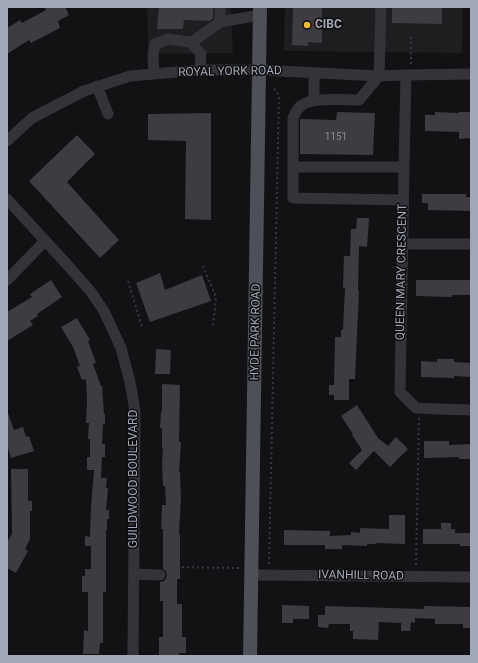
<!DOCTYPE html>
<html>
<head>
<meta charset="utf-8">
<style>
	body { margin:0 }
	#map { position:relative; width:478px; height:663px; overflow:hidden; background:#121214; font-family:Roboto,sans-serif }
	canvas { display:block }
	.frame { position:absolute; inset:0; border:8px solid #a2a7b5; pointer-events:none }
</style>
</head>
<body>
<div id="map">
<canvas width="478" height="663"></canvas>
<div class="frame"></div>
</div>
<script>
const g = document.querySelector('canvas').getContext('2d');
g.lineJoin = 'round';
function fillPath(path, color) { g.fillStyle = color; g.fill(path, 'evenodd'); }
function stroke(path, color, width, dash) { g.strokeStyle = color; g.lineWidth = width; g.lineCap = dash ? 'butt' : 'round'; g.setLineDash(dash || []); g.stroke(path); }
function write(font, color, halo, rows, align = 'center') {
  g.font = font + ' Roboto,sans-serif'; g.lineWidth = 3; g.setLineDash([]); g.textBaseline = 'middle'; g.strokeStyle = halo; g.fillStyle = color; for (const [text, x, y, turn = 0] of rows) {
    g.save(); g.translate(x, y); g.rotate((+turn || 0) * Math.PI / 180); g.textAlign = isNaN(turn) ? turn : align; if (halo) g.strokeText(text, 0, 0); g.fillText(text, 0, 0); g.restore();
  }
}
const built = new Path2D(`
	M147 7H231L233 53 148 54Z
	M285 7H463L462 53 284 51Z`);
const building = new Path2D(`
	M45 7H65L69 15 58 21 60 28 31 43 29 40 7 54V28L20 20 22 23 46 10Z
	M159 7H213V18L210 21 184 20 183 29H157Z
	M293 7H322V43L308 42V46L292 45Z
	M392 7H442V24L392 23Z
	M337 112 375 113 373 155 300 154V119L336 120Z
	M435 112 459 113V112H471V138L459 139V132L425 131V115H435Z
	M211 113V220L185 219 186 141 148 140V114Z
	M77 135 95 154 67 182 119 240 100 258 29 181Z
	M422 194H466V197H471V211L428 210V203H422Z
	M357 218H369L367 247 359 246 358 291H359L355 379H349V400H334V395H329V385H334L335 337H341V330H343L345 288H343L344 256H350L351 229H356Z
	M160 273 165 290 202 275 211 301 150 322 136 283Z
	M51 280 62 297 37 314 38 316 30 321 33 325 7 341V312L32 297 30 294Z
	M416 280H471V295H452V297L416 296Z
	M77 318 90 340 88 341 96 363 93 364 101 386H102L104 414H105V424H103L102 444H105V457H102L101 478H107L106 488H108L106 510H109V519H107V530H106V592H103V643H100L99 654H83L84 630 88 631V592H82V576H85V569H91V546H85V536L90 537 91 507 94 470H87V457H90V439H88L89 423H86L87 401 86 379 82 380 77 367 80 366 73 347 61 327Z
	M156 349 171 350 170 374H155Z
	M437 359H454V362L471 363V377L454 376V378L421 377V361L437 362Z
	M162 384 180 385 179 442H181L179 472H180L181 498 179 534H180V579H177V604H182V637H186V653H179V656H159V637H163V601H160V582L164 581 166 579 167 575 166 571 163 569V529H161L162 505H166L165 486H163L162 463 163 448H162V428H160L161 411H162Z
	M357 405 378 438 388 446 396 437 408 449 390 467 374 451 356 470 349 463 362 450 352 435 353 434 341 416Z
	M7 413H8L14 430 23 427 26 437 29 436 34 451 11 458 7 445Z
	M424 441H449V445L471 444V459H459V457L424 458Z
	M11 469H28V501H32V511H30V539L25 549 28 551 16 573 7 568V543L12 533Z
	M389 515H405V544L376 543V544H367V546L342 545V549H325V545H284V530L330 531V536L351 535V532L360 533V528L389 529Z
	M441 523H451V529H455V533H471V546H460V544H423V529H441Z
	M282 605 309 606V619H293V623H282Z
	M325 606 424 609V606L471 607V628H463V624H435V619L415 618V623L411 622 410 631H401V623L379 622 378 640 353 639V631H350V624H329L328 628 318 627V615H325Z`);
const path = new Path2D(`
	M411 64V37
	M203 266 216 297 213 326
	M128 281 142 327
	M269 564 279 96 274 88
	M416 565 419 418
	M167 567 239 568`);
const minor = new Path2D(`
	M381 7 379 76 359 100C345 100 313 97 302 105 297 108 295 113 293 118V198L403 200
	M220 22V7
	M191 43 220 22 260 15
	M154 74 153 56 155 44 168 39 190 42 201 54 200 70
	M406 75 404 167 400 392 416 408 437 409 471 410
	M97 86 108 114
	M314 100V73
	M7 141 32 118 84 91 130 76 200 70H260L379 76 406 75 471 74
	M293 167H404
	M7 199 72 270 91 292 104 311 121 348 130 382 135 411 133 656
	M402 244H471
	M7 280 10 277 45 241
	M134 574 160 575
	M252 575 471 577`);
const major = new Path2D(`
	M250 656 260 7`);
const markers = [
	[307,25,4,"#febb1f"]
];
const numberNames = [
	["1151",336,137]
];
const poiNames = [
	["CIBC",315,25]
];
const streetNames = [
	["ROYAL YORK ROAD",230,72,-1],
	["QUEEN MARY CRESCENT",402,272,-89],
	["HYDE PARK ROAD",256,332,-89],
	["GUILDWOOD BOULEVARD",134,479,-90],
	["IVANHILL ROAD",361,576,1]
];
fillPath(built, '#1e1e21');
fillPath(building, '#3c3c41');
stroke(path, '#393a40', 2, [2, 3]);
stroke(minor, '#333339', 11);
stroke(major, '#4e5058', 14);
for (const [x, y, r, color] of markers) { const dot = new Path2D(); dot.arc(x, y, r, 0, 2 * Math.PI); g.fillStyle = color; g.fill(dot); stroke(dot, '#0d0d0f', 1.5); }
write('10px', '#888c98', null, numberNames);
write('bold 12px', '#a2a7b5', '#0d0d0f', poiNames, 'left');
write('12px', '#a2a7b5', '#0d0d0f', streetNames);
</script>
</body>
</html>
